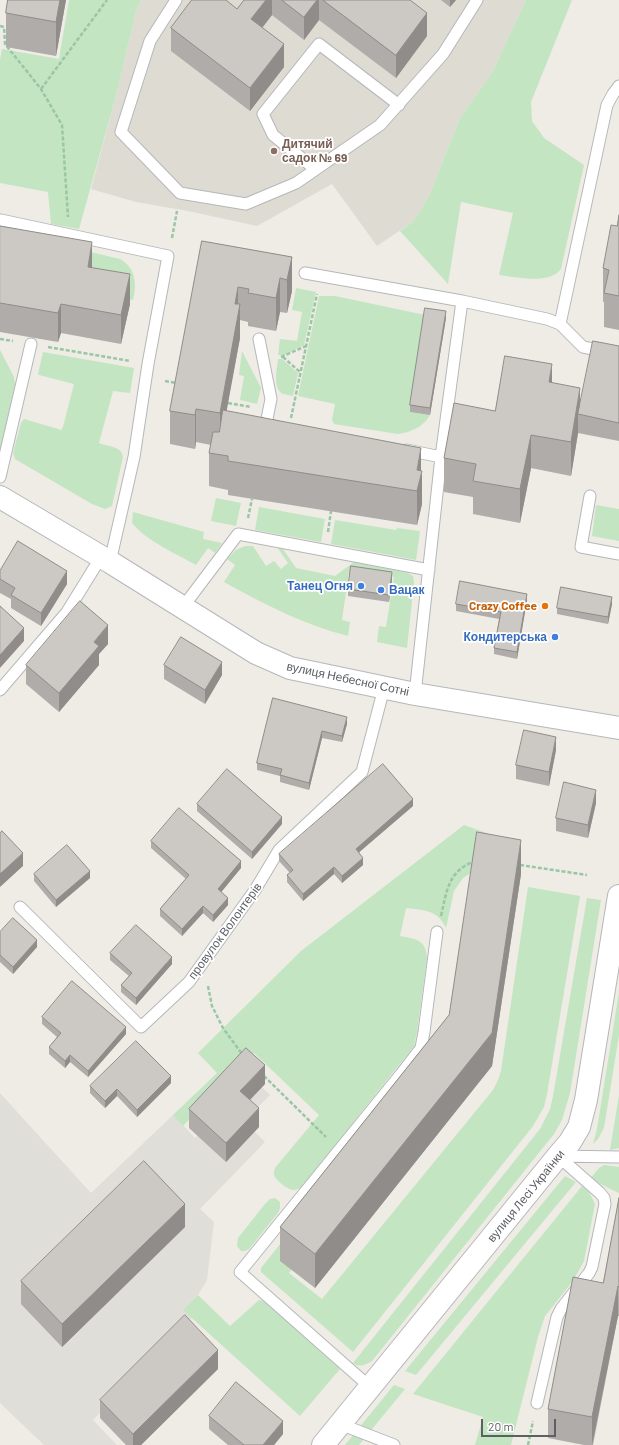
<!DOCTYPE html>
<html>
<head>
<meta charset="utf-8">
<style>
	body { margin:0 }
	#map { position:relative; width:619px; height:1445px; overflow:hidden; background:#eeece4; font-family:Barlow,sans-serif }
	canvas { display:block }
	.scale { position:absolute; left:481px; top:1419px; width:75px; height:18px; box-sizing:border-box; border:2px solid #5c6065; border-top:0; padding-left:5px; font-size:12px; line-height:14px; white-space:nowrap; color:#5c6065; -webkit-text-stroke:3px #fff; paint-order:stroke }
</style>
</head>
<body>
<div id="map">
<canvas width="619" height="1445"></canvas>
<div class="scale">20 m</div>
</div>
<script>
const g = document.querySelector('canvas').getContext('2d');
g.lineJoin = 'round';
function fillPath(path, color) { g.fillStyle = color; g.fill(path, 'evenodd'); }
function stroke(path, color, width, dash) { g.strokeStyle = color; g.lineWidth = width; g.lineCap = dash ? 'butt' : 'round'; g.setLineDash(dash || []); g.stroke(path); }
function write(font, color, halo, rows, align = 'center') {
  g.font = font + ' Barlow,sans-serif'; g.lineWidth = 3.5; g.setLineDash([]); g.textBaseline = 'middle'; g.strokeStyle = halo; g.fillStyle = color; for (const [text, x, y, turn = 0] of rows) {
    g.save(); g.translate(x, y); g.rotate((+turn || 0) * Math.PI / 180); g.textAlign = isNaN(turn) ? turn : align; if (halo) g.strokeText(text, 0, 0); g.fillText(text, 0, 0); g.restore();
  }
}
const industrial = new Path2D(`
	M253 1078 270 1095 244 1121 265 1142 200 1209 214 1222 207 1280 198 1295 184 1310 192 1318 93 1420 117 1445H44L0 1403V1093L91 1193 173 1115 195 1138Z`);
const education = new Path2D(`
	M141 0H526L492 73 460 118 429 196 414 221 377 246 332 184 257 226 188 211 136 202 91 189 117 92 136 11Z`);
const green = new Path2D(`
	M69 0H141L136 11 117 92 79 229 51 224 48 192 0 183V60L2 49 59 59Z
	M526 0H572L531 102 532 121 544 138 584 165 561 269C549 285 516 277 499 275L513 213 461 202 448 284 400 231 414 221 429 196 460 118 492 73Z
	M61 245 120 259C136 268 137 284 133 300L91 293 57 262Z
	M296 288 316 292 304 345 284 355H278L280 339 297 341 302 312 292 310Z
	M319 296H335L425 315 410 412 430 415 426 421 419 427 408 432 398 434 334 424 332 420 335 404 298 396Z
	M0 350 14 377 15 384 0 452Z
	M242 351 261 388 257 404 240 400 244 376 239 375Z
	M43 352 134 368 130 393 113 391 99 443C108 447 122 446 123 457L112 506 105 509 92 504 15 459 13 453 21 423 24 419 58 429 61 430 63 427 74 384 39 375 38 374Z
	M278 359H282L298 373 293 396C290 395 286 395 283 394 272 388 277 369 278 359Z
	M216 498 241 503 236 526 211 521Z
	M596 505 619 509V541L592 536Z
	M259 507 325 519 321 542 255 530Z
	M133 512 204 532 203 539 222 543 215 553 208 548 196 565C175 553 148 542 132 523Z
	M335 520 396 530 397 528 420 531 416 560 331 544Z
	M245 546H253L266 566 274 561 281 569 288 563 277 547 283 549 296 568 335 576 354 562 408 573 413 576 414 582 407 648 377 642 379 626 386 627 394 577 349 571 342 620 350 622 348 636C302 624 266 605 224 582L235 565 227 559 236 550Z
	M464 825 495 836 471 873 463 878 454 891 446 928C438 910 424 910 406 908L400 936C415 939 426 939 427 958L417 1032 414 1046 302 1187C299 1188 297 1190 293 1190 287 1189 278 1182 275 1177 273 1174 274 1171 275 1168L319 1115 254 1053 183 1126 173 1115 217 1073 198 1053 301 951Z
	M528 887 580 896 547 1094 544 1107 533 1126 353 1352 261 1272V1268L284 1239 303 1255 289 1273 322 1299 493 1090 498 1080 501 1071Z
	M587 898 601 900 570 1093 562 1120 554 1134 372 1361C365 1365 360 1368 353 1363L540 1129 550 1109 553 1096Z
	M619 992V1035L604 1128 598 1139 593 1144 597 1129Z
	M619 1095V1148L610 1150Z
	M604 1165 619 1167V1193L590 1179 599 1168Z
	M565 1176 576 1182 416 1375 405 1371Z
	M582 1186 589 1192 595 1204 584 1261 573 1281 545 1316 538 1337 511 1445H475L483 1417 413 1394Z
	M275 1198 280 1202V1208L278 1213 249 1249 245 1251H241L237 1246 238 1238 265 1204 270 1199Z
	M198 1295 230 1326 259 1300 264 1301 340 1369 300 1416 183 1310Z
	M394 1385 405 1389 359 1445H345Z`);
const path = new Path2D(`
	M0 26 4 27 5 44 41 89 62 125 68 217
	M41 89 107 0
	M172 238 177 211
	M0 339 13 341
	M48 347 130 361
	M281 357 306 346
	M283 357 300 372
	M165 381 177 383
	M228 403 251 407
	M291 418 317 294
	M248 518 252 499
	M328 532 331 511
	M520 865 587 875
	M441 916C447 890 448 871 475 861
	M208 986 212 1006 223 1028 242 1054
	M264 1076 326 1137
	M528 1445 533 1421`);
const service = new Path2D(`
	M176 0 150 41 121 132 180 193 246 204 296 183 380 125 443 54 477 0
	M315 169 273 135 263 114 319 44 399 105
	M1 220 168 256 148 364 134 457 110 562
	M305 273 462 301
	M560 324 607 105 613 94 619 86
	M259 339 271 399 266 424 274 426
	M407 450 441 457
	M0 477 31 344
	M590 496 581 547 619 554
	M183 607 238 534 429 570
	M0 690 67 612 101 557
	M415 694 441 457 462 301 547 319 560 324 583 347 619 354
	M20 907 141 1027 189 982 255 890 279 850 362 772 384 688
	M558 1156 619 1157
	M370 1387 240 1272 401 1074 421 1048 424 1032 437 932
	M537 1403 557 1317 561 1309 589 1273 592 1267 605 1204 604 1198 600 1193 558 1156
	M340 1424 394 1445`);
const minor = new Path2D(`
	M323 1445 558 1156 570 1142 579 1127 586 1100 619 896`);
const tertiary = new Path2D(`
	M0 497 110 562 256 653 290 668 415 694 619 728`);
const wall = new Path2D(`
	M8 0H66L56 56 6 47V13Z
	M244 0H410L427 36 396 78 319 20 304 40 272 15 262 28 284 67 250 111 171 51V28L237 9Z
	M441 0H456L450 7Z
	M619 215V330L604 327V302H603V268L617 226Z
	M0 226 92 268 130 304 121 344 61 333 58 342 0 332Z
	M202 241 292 257V291L287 313 280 312 276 331 248 326V322L240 320V338L226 411 421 471 422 504 417 525 228 495V490L209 486V453L211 445 196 442 195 449 170 444V411Z
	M446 318 430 415 410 412V405Z
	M619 346V441L578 433 571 476 531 468 520 523 473 514V497L444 492V458L495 411 552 383 580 405Z
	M0 571 67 584 41 626 11 608V599L0 593Z
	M392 579 389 602 348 596V589Z
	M527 600 517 659 494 654V648L499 619 456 611V604Z
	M612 604 608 624 557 614V608Z
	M108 644 99 654V665L59 712 26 684V665Z
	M164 665 222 675 205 704 164 679Z
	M273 698 347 724 342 742 322 738 309 790 280 782V776L257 770V763Z
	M556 750 549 786 516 779V765Z
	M596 803 588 838 556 831V818Z
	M197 804 282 824 252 859 197 811Z
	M413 806 359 852 363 865 342 883 334 874 303 901 287 882V875L290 873 279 861V854Z
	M151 841 241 868 221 892 228 905 213 922 203 913 182 936 160 916V909L186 879 151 848Z
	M34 874 90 878 56 907 34 881Z
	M521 874 492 1066 315 1288 280 1261V1227L449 1015Z
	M0 932 37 947 13 974 0 962Z
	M110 953 172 964 136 1005 121 992V985L129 976 110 960Z
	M42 1017 126 1034 88 1077 70 1062 65 1068 49 1054V1047L57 1037 42 1024Z
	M171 1083 137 1117 117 1096 105 1108 90 1093V1086Z
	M265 1084 250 1100 259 1127 226 1162 189 1128V1109Z
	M619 1198V1316H618L593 1445H584L548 1438V1409L603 1283Z
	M185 1227 62 1347 21 1304V1281Z
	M218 1369 141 1445H126L100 1418V1400Z
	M209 1416 283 1434 274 1445H228L209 1429Z`);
const shadedWall = new Path2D(`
	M60 0H66L56 56V22Z
	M266 0H272V15L251 42V19Z
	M317 0H319V20L304 40V17Z
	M450 0H456L450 7Z
	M427 13V36L396 78V55Z
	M284 44V67L250 111V88Z
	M92 242V272L88 267Z
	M292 257V291L287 313V280Z
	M130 274V304L121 344V315Z
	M280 278V312L276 331V298Z
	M238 287V314L240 304V338L220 447V413L235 304Z
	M61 304V333L58 342V313Z
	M446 311V318L430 415V408Z
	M552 364V398L549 382Z
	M580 388V415L578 414V433L571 476V442Z
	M196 409V442L195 449V415Z
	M531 435V468L520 523V489Z
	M421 448V475L422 471V504L417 525V470Z
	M67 571V584L41 626V613Z
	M392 572V579L389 602V595Z
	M527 594V600L517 659V652Z
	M612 597V604L608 624V617Z
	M108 625V644L99 654V665L59 712V693L94 642Z
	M24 628V641L0 668V655Z
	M222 662V675L205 704V690Z
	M347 717V724L342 742V736Z
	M322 731V738L309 790V783Z
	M556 737V750L549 786V772Z
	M596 790V803L588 838V825Z
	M413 799V806L356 855V849Z
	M282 817V824L252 859V852Z
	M521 840V874L492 1066 315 1288V1254L492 1033Z
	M23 853V866L0 887V874Z
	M363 858V865L342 883V876Z
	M241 861V868L218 896V889Z
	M334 867V874L303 901V894Z
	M90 871V878L56 907V900Z
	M228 898V905L213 922V915Z
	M203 906V913L182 936V929Z
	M37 940V947L13 974V967Z
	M172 957V964L136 1005V998Z
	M126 1027V1034L88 1077V1071Z
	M70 1055V1062L65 1068V1061Z
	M265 1065V1084L240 1110V1091Z
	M171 1076V1083L137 1117V1110Z
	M117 1089V1096L105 1108V1101Z
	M259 1108V1127L226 1162V1143Z
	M185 1204V1227L62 1347V1324Z
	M618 1286V1316L592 1445V1417Z
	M218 1350V1369L141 1445H133V1434Z
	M283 1421V1434L274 1445H263Z`);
const building = new Path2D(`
	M8 0H60L56 22 6 13Z
	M192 0H226L237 9 244 0H266L251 19 284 44 250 88 171 28Z
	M282 0H317L304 17Z
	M323 0H410L427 13 396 55Z
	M619 215V296L604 293 609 270 603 268 611 225 617 226Z
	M0 226 92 242 88 267 130 274 121 315 61 304 58 313 0 303Z
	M202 241 292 257 287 280 280 278 276 298 248 293 249 289 238 287 235 304H240L220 413 196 409 195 415 170 411Z
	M425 308 446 311 430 408 410 405Z
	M593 341 619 346V423L578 414Z
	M505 356 552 364 549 382 580 388 571 442 531 435 520 489 473 481 476 464 444 458 454 403 495 411Z
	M223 410 421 448 417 470 422 471 417 491 228 461V456L209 453 213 432H219Z
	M18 541 67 571 41 613 11 595 15 588 0 579V571Z
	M351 566 392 572 389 595 348 589Z
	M460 581 527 594 517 652 494 648 501 612 456 604Z
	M561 587 612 597 608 617 557 608Z
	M80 601 108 625 94 642 99 646 59 693 26 665Z
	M0 606 24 628 0 655Z
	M181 637 222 662 205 690 164 665Z
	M273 698 347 717 342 736 322 731 309 783 280 775 282 769 257 763Z
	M524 730 556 737 549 772 516 765Z
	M383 764 413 799 356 849 363 858 342 876 334 867 303 894 287 875 293 870 279 854Z
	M227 769 282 817 252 852 197 804Z
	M564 782 596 790 588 825 556 818Z
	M179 808 241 861 218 889 228 898 213 915 203 906 182 929 160 909 189 875 151 841Z
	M2 831 23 853 0 874V834Z
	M477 832 521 840 492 1033 315 1254 280 1227 449 1015Z
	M67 845 90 871 56 900 34 874Z
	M13 918 37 940 13 967 0 955V932Z
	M136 925 172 957 136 998 121 985 132 973 110 953Z
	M72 981 126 1027 88 1071 70 1055 65 1061 49 1047 61 1033 42 1017Z
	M136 1041 171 1076 137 1110 117 1089 105 1101 90 1086Z
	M246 1048 265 1065 240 1091 259 1108 226 1143 189 1109Z
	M144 1161 185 1204 62 1324 21 1281Z
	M619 1198V1287L618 1286 592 1417 548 1409 573 1277 603 1283Z
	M185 1315 218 1350 133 1434 100 1400Z
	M236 1382 283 1421 263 1445H244L209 1416Z`);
const markers = [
	[274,151,4,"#8d6e63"],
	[361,586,4,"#3f7fe0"],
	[381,590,4,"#3f7fe0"],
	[545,606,4,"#e8710a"],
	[555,637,4,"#3f7fe0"]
];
const educationNames = [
	["Дитячий",282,144],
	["садок № 69",282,158]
];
const shopNames = [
	["Танец Огня",353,586],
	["Вацак",389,590,"left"],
	["Кондитерська",547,637]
];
const foodNames = [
	["Crazy Coffee",537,606]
];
const streetNames = [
	["вулиця Небесної Сотні",348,679,12],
	["провулок Волонтерів",225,931,-54],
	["вулиця Лесі Українки",526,1196,-51]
];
fillPath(industrial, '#e0ded9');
fillPath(education, '#dedbd2');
fillPath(green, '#c3e5c1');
stroke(service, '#b5b7bb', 13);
stroke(minor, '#b5b7bb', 24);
stroke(tertiary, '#b5b7bb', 24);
stroke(path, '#9bc6a6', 2.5, [4, 2]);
stroke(service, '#fff', 11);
stroke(minor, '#fff', 22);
stroke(tertiary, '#fff', 22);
fillPath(wall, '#afaca9');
fillPath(shadedWall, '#8f8c89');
fillPath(building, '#ccc8c4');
stroke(building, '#8f8c89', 1);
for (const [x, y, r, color] of markers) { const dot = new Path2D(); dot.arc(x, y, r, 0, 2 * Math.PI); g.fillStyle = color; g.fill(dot); stroke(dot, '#fff', 1.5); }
write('bold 12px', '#785e54', '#fff', educationNames, 'left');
write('bold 12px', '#366cbe', '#fff', shopNames, 'right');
write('bold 12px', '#c56008', '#fff', foodNames, 'right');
write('12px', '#5c6065', '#fff', streetNames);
</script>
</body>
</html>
